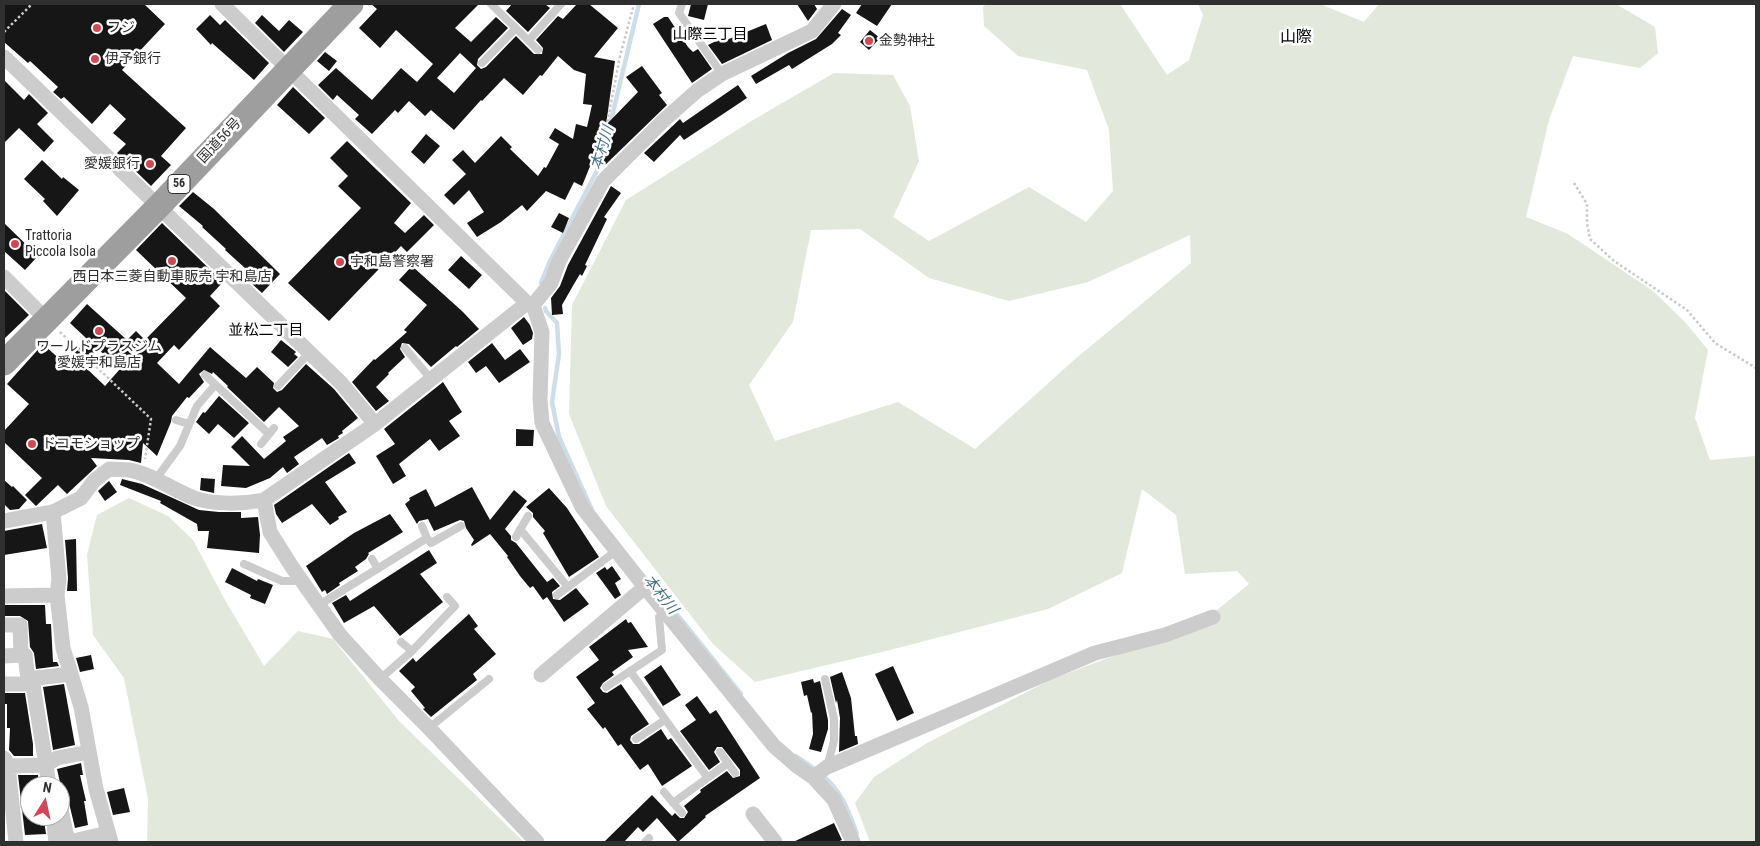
<!DOCTYPE html>
<html>
<head>
<meta charset="utf-8">
<style>
	body { margin:0 }
	#map { position:relative; width:1760px; height:846px; overflow:hidden; background:#fff; font-family:"Roboto Condensed",sans-serif }
	canvas { display:block }
	.frame { position:absolute; inset:0; border:5px solid #2f2f2f; pointer-events:none }
	.north { position:absolute; left:20px; top:776px; width:50px; height:50px; box-sizing:border-box; background:#fff; border:1px solid #acacac; border-radius:50%; rotate:10deg; font-size:14px; font-weight:700; line-height:20px; text-align:center; color:#2f2f2f }
	.north::after { content:''; display:block; margin:auto; width:18px; height:22px; background:#d04855; clip-path:polygon(50% 0,100% 100%,50% 72%,0 100%) }
</style>
</head>
<body>
<div id="map">
<canvas width="1760" height="846"></canvas>
<div class="frame"></div>
<div class="north">N</div>
</div>
<script>
const g = document.querySelector('canvas').getContext('2d');
g.lineJoin = 'round';
function fillPath(path, color) { g.fillStyle = color; g.fill(path, 'evenodd'); }
function stroke(path, color, width, dash) { g.strokeStyle = color; g.lineWidth = width; g.lineCap = dash ? 'butt' : 'round'; g.setLineDash(dash || []); g.stroke(path); }
function write(font, color, halo, rows, align = 'center') {
  g.font = font + ' "Roboto Condensed","Noto Sans JP",sans-serif'; g.lineWidth = 5; g.setLineDash([]); g.textBaseline = 'middle'; g.strokeStyle = halo; g.fillStyle = color; for (const [text, x, y, turn = 0] of rows) {
    g.save(); g.translate(x, y); g.rotate((+turn || 0) * Math.PI / 180); g.textAlign = isNaN(turn) ? turn : align; if (halo) g.strokeText(text, 0, 0); g.fillText(text, 0, 0); g.restore();
  }
}
const green = new Path2D(`
	M986 4H1120L1167 75 1189 60 1203 15 1198 4H1320L1364 22 1379 4H1616L1655 27 1658 53 1640 68 1573 56 1549 120 1526 217 1568 234 1653 291 1685 322 1708 350 1695 418 1710 460 1756 456V842H870L855 803 874 777 927 743 1052 679 1201 623 1249 584 1237 571 1185 574 1176 515 1142 489 1122 573 1048 609 886 651 755 682 713 644 606 506 569 414 572 305 626 200 753 120 834 73 893 75 910 106 919 161 893 217 929 241 1029 187 1086 222 1113 191 1109 130 1087 70 1018 56 984 26 983 7ZM860 229 929 278 1009 301 1088 282 1190 235 1191 263 1074 360 975 449 898 402 775 441 749 385 793 322 811 230Z
	M129 498 168 516 193 540 225 600 264 666 298 631 333 639 399 721 524 842H147L148 799 124 678 93 635 87 555 97 515Z`);
const stream = new Path2D(`
	M610 125 639 4
	M541 283 550 261 603 159
	M545 308 546 311 557 323 559 354 552 402 559 437 592 510
	M671 607 741 694
	M796 756 812 767
	M822 775C841 790 849 812 857 834`);
const building = new Path2D(`
	M4 4H144L165 24 122 70 186 128 161 156 171 165 151 186 117 153 126 144 113 133 126 119 110 104 92 124 64 97 61 99 53 92 58 87 30 61 28 63 4 42Z
	M371 4H479L455 28 471 42 496 17 508 28 478 59 477 65 481 69 486 67 516 36 534 54H542L543 48 536 40 558 16 563 19 577 4H589L618 28 594 57 615 61 606 125 638 92 626 77 642 66 662 93 659 95 667 105 603 167 593 159 582 186 574 182 565 200 546 191 527 211 522 205 501 222 477 237 467 223 484 212 469 190 454 205 444 195 466 174 452 160 463 150 475 163 501 136 512 147 510 149 538 176 544 167 546 168 559 144 549 138 555 128 573 139 576 124 587 127 592 105 583 104 586 74 574 70 558 56 542 76 540 75 523 95 504 78 482 101 481 100 454 130 431 110 425 116 409 101 398 113 395 110 372 134 355 119 359 115 337 95 333 100 318 85 336 68 372 100 401 68 417 82 433 64 396 30 380 48 359 28 377 9ZM460 53 476 68 454 93 437 78Z
	M512 4H545L550 8 528 32 506 11Z
	M691 4H708L704 20 688 16Z
	M797 4H814L817 9 808 21Z
	M862 4H892L877 26 856 13Z
	M842 9 851 15 838 33 841 35 832 44 792 69 789 65 756 84 751 76 788 53 816 39Z
	M210 15 220 25 225 20 269 63 254 80 212 43 211 45 196 29Z
	M262 15 279 31 289 20 303 32 284 52 255 23Z
	M664 17H668L688 47 693 52 698 49 712 69 692 83 653 24Z
	M766 24 772 40 722 64 708 45 722 38 724 41Z
	M870 30 880 38 869 50 860 42Z
	M325 52 337 61 329 71 317 61Z
	M4 80 24 100 29 94 48 113 37 124 54 141 44 152 19 128 4 143Z
	M738 85 747 98 684 140 680 135 654 162 644 153 680 119 683 123Z
	M293 87 325 118 309 134 277 105Z
	M426 134 440 146 424 164 411 152Z
	M347 141 411 203 394 223 405 233 424 215 434 225 407 252 401 246 329 321 288 283 361 208 338 186 348 176 330 158Z
	M42 160 62 179 63 177 79 190 57 216 43 201 45 199 24 179Z
	M611 186 621 193 604 217 607 219 585 265 587 266 582 276 580 274 574 284 562 305 563 314 552 315 551 298 560 286 568 265Z
	M193 192 214 209 280 274 262 293 250 282 255 277 225 250 226 249 202 227 203 226 179 206Z
	M559 213 569 218 563 233 551 227Z
	M4 223 38 256 25 270 4 251Z
	M162 223 223 282 210 296 220 306 179 350 174 345 157 363 179 384 210 347 246 378 257 367 274 383 273 388 277 392 282 390 306 364 334 389 358 418 342 431 343 433 338 436 339 438 327 445 322 438 294 457 299 464 287 473 283 467 270 478 246 488 221 486 223 465 250 466 231 447 242 436 264 459 286 441 283 437 299 426 279 407 264 422 227 387 228 386 213 372 212 374 204 370 199 374 204 382 189 398 187 397 172 416 171 422 157 456 143 443 141 463 129 460 91 458 97 466 67 494 58 485 36 506 25 495 42 478 4 442V431L29 404 7 384 43 344 65 364 87 339 70 323 87 304 127 340 136 331 145 340 186 298 136 250ZM98 349 120 369 105 386 84 366Z
	M461 256 482 275 469 289 448 270Z
	M412 266 463 312 479 329 457 347 456 346 431 367 409 344 402 343 400 349 405 357 388 373 389 374 376 387 389 401 376 411 352 382 374 359 375 360 407 332 404 330 427 305 399 280Z
	M4 290 29 315 4 339Z
	M524 317 530 325 533 333 532 339 523 345 511 328Z
	M281 340 296 352 294 354 298 357 288 367 271 352Z
	M492 343 505 360 520 349 530 362 499 383 486 366 476 373 468 362Z
	M443 382 462 412 449 421 460 436 439 451 430 439 399 464 406 476 393 484 376 456 395 444 384 429Z
	M219 396 249 423 234 438 218 424 209 434 196 422 203 412 205 413Z
	M516 429 534 430 533 446H516Z
	M349 453 356 463 325 482 347 512 338 517 339 519 330 525 312 504 282 523 276 514 274 505Z
	M201 478 215 479 214 493 200 490Z
	M122 479 142 484 199 510 219 512H241V518L258 517 260 535 259 553 207 548 209 531H198L197 524 160 503 161 501 120 485Z
	M4 480 12 487 13 486 27 500 19 509 10 510 4 504Z
	M109 481 117 492 105 501 98 491Z
	M472 487 490 520 514 490 527 501 505 529 511 536V540L516 543 547 582 553 578 560 586 552 592 553 599 560 600 576 588 589 604 564 622 547 597 543 600 533 586 530 588 520 576 507 557 508 556 490 534 472 546 471 545 474 540 466 528 464 521 460 520 434 531 428 519 419 521 417 524 405 504 410 500 409 498 426 489 435 507Z
	M549 488 567 508 599 557 569 577 543 533 545 531 533 517V513L526 507Z
	M390 514 403 532 368 553 369 554 366 559 355 567 358 571 339 583 340 585 327 594 325 590 322 592 306 566 354 533Z
	M42 524 47 548 4 555V531Z
	M76 539 77 591H67L68 578 65 540Z
	M429 550 437 563 420 574 443 602 400 636 374 606 344 623 332 603 346 595 350 601Z
	M612 566 621 579 615 583 621 595 615 599 596 573 605 567 607 570Z
	M232 568 257 581 258 579 273 585 265 604 250 598 251 595 225 582Z
	M4 605H45L46 624H51L53 662H57L59 666 36 669 34 653 30 647 28 621 20 616H4Z
	M469 614 478 626 474 629 496 654 473 674 477 680 431 717 423 709 425 708 411 691 415 687 399 671 413 658 416 662Z
	M626 619 628 623 631 622 648 647 628 650 633 657 612 672 614 675 603 683 600 688 603 692 607 693 621 684 649 724 631 736 630 740 633 744H639L661 729 668 740 671 738 692 766 662 786 648 764 640 770 621 744 618 746 605 727 603 729 587 709 595 703 576 677 599 660 589 647Z
	M91 655 94 669 80 672 76 658Z
	M661 665 681 695 663 706 644 677Z
	M893 666 914 713 897 721 875 674Z
	M842 672 851 698 855 736H857L858 744 839 752 840 718 837 700 836 703 830 677Z
	M813 679 814 683 820 681 828 720V729L821 752 809 749 813 734 812 712 811 713 807 695 804 696 801 682Z
	M64 684 75 745 53 750 43 687Z
	M4 693H25L33 744V756H14L9 750 10 728H7V704H4Z
	M697 696 710 714 716 710 760 778 705 816 706 817 678 842 657 818 643 832 638 827 624 842H604L652 795 672 816 675 813 680 818H684L688 812 684 806 701 792 700 790 727 771 733 778 740 776V770L722 747H717L714 752 720 762 709 770 680 731 696 720 685 705Z
	M81 763 83 775H80L86 801H84L88 825 75 828 69 803 63 796 57 769Z
	M18 775H38L39 785H30V821L44 820 46 834 25 835Z
	M124 788 130 812 113 815 107 792Z
	M834 823 842 840 837 842H793Z`);
const path = new Path2D(`
	M4 32 32 4
	M599 166 620 56 634 4
	M1574 183 1587 204V223L1590 239 1614 261 1687 310 1715 343 1756 368
	M60 332 151 419 145 459`);
const service = new Path2D(`
	M491 4 538 50
	M682 4 679 13 722 74
	M529 40 561 4
	M482 63 516 28
	M405 348 431 379
	M205 375 269 434
	M278 386 309 353
	M176 420 189 424
	M261 444 274 428
	M156 479 180 446 197 406 215 385
	M422 526 427 538
	M520 529 568 587
	M516 537 528 516
	M372 559 378 569
	M244 564 282 581H302
	M557 595 616 551
	M319 605 427 538 431 543 461 526
	M401 642 412 651 455 606 447 597
	M630 671 707 777
	M380 679 412 651
	M825 679 834 719V741L827 767
	M606 687 662 650 659 617 665 612
	M429 728 489 679
	M636 739 665 720
	M720 752 735 773
	M664 792 682 813
	M673 803 728 763
	M645 842 649 838`);
const minor = new Path2D(`
	M222 4 527 303 533 305 542 332 540 399 542 423 582 507 645 587 774 746 797 766 813 777 834 800 853 842
	M4 57 341 383 375 424
	M4 277 46 319
	M533 305 551 283 559 261 603 181 664 120 698 90 722 74 812 31 834 4
	M264 500 270 532 292 567 340 635 380 679 429 728 537 842
	M53 512 59 579 57 595 63 648 81 707 96 789 111 842
	M4 521 53 512 81 498 94 481 109 469C116 470 123 469 129 470 152 474 173 490 194 498 215 505 243 504 264 500L375 424 527 303
	M4 596 57 595
	M4 625H20L21 655H25L28 679 71 674
	M4 656 21 655
	M541 675 645 587
	M4 684H23L28 679
	M4 758 8 766 46 765 32 679
	M8 766 16 842
	M813 777 827 767 1095 653 1165 635 1213 617
	M49 786 46 765 57 758 89 752
	M60 805 67 837 70 842
	M753 814 775 842
	M53 816 56 842
	M69 842 108 833`);
const trunk = new Path2D(`
	M4 363 158 207 351 4`);
const markers = [
	[97,28,5,"#d04855"],
	[869,41,5,"#d04855"],
	[95,59,5,"#d04855"],
	[150,164,5,"#d04855"],
	[15,244,5,"#d04855"],
	[172,261,5,"#d04855"],
	[340,262,5,"#d04855"],
	[99,331,5,"#d04855"],
	[32,444,5,"#d04855"]
];
const shields = [
	[179,184,22]
];
const shieldNames = [
	["56",179,184]
];
const poiNames = [
	["フジ",107,28],
	["金勢神社",879,41],
	["伊予銀行",105,59],
	["愛媛銀行",140,164,"right"],
	["Trattoria",25,236],
	["Piccola Isola",25,252],
	["宇和島警察署",350,262],
	["西日本三菱自動車販売 宇和島店",172,277,"center"],
	["ワールドプラスジム",99,347,"center"],
	["愛媛宇和島店",99,363,"center"],
	["ドコモショップ",42,444]
];
const streetNames = [
	["国道56号",220,141,-47]
];
const neighbourhoodNames = [
	["山際三丁目",710,35],
	["並松二丁目",266,331]
];
const waterNames = [
	["本村川",603,148,-73],
	["本村川",660,595,51]
];
const quarterNames = [
	["山際",1296,38]
];
fillPath(green, '#e3e8dc');
stroke(stream, '#cedee8', 4.5);
fillPath(building, '#161616');
stroke(path, '#c9c9c9', 2.5, [2.5, 2.5]);
stroke(service, '#ccc', 8);
stroke(minor, '#ccc', 15);
stroke(trunk, '#9e9e9e', 25);
for (const [x, y, r, color] of markers) { const dot = new Path2D(); dot.arc(x, y, r, 0, 2 * Math.PI); g.fillStyle = color; g.fill(dot); stroke(dot, '#fff', 2); }
for (const [x, y, w] of shields) { const box = new Path2D(); box.roundRect(x - w / 2, y - 9.5, w, 19, 4); g.fillStyle = '#fff'; g.fill(box); stroke(box, '#2f2f2f', 1); }
write('bold 12px', '#2f2f2f', null, shieldNames);
write('14px', '#2f2f2f', '#fff', poiNames, 'left');
write('14px', '#2f2f2f', '#fff', streetNames);
write('15px', '#000', '#fff', neighbourhoodNames);
write('italic 15px', '#477088', '#fff', waterNames);
write('16px', '#000', '#fff', quarterNames);
</script>
</body>
</html>
